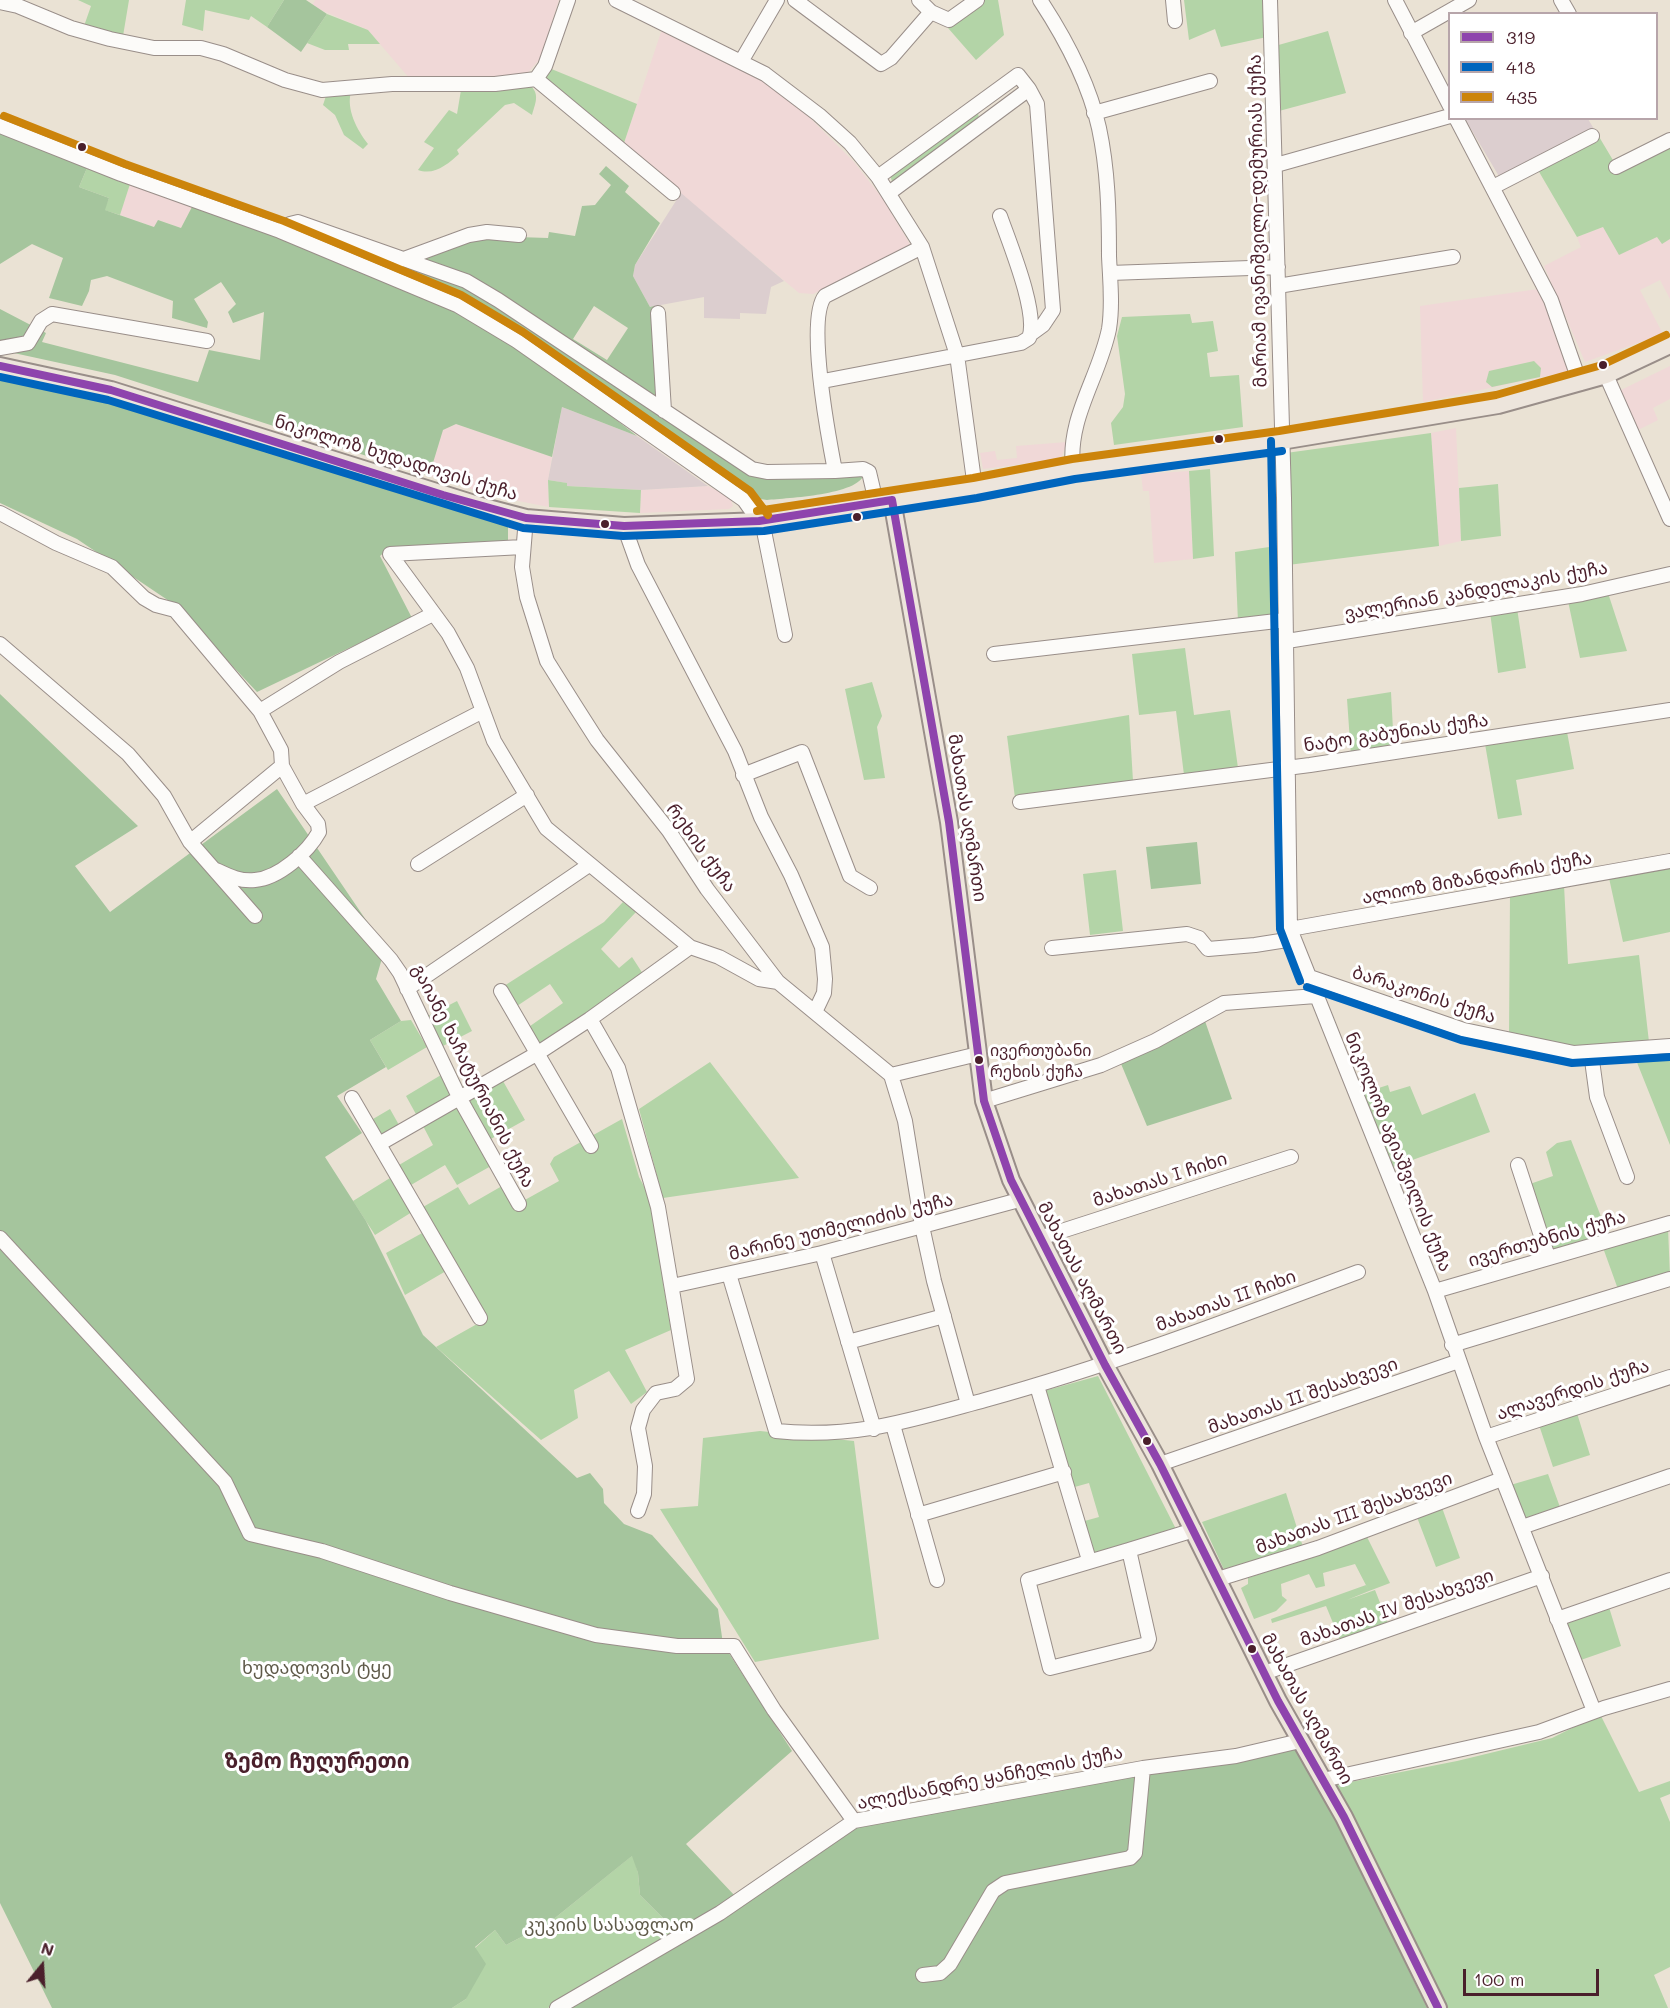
<!DOCTYPE html>
<html>
<head>
<meta charset="utf-8">
<style>
	body { margin:0 }
	#map { position:relative; width:1670px; height:2008px; overflow:hidden; background:#eae2d4; font-family:Mali,sans-serif }
	canvas { display:block }
	.legend { position:absolute; left:1448px; top:12px; width:210px; height:108px; box-sizing:border-box; background:#fff; border:2px solid #b7a5aa; margin:0; padding:8px 10px; list-style:none; font-size:18px; color:#4a1f2b }
	.legend li { display:flex; align-items:center; gap:12px; height:30px }
	.legend b { width:30px; border:2px solid #b7a5aa }
	.north { position:absolute; left:12px; top:1936px; width:60px; height:60px; -webkit-text-stroke:4px #fff; paint-order:stroke; rotate:18deg; font-size:16px; font-weight:700; line-height:24px; text-align:center; color:#4a1f2b }
	.north::after { content:''; display:block; margin:auto; width:21px; height:27px; background:#4a1f2b; clip-path:polygon(50% 0,100% 100%,50% 72%,0 100%) }
	.scale { position:absolute; left:1463px; top:1969px; width:136px; height:27px; box-sizing:border-box; border:3px solid #4a1f2b; border-top:0; padding-left:8px; font-size:18px; line-height:21px; white-space:nowrap; color:#4a1f2b; -webkit-text-stroke:4px #fff; paint-order:stroke }
</style>
</head>
<body>
<div id="map">
<canvas width="1670" height="2008"></canvas>
<ul class="legend">
<li><b style="height:8px;background:#8e44ad"></b>319</li>
<li><b style="height:8px;background:#0065bd"></b>418</li>
<li><b style="height:8px;background:#cc840b"></b>435</li>
</ul>
<div class="north">N</div>
<div class="scale">100 m</div>
</div>
<script>
const g = document.querySelector('canvas').getContext('2d');
g.lineJoin = 'round';
function fillPath(path, color) { g.fillStyle = color; g.fill(path, 'evenodd'); }
function stroke(path, color, width, dash) { g.strokeStyle = color; g.lineWidth = width; g.lineCap = dash ? 'butt' : 'round'; g.setLineDash(dash || []); g.stroke(path); }
function write(font, color, halo, rows, align = 'center') {
  g.font = font + ' Mali,"Noto Sans Georgian",sans-serif'; g.lineWidth = 6; g.setLineDash([]); g.textBaseline = 'middle'; g.strokeStyle = halo; g.fillStyle = color; for (const [text, x, y, turn = 0] of rows) {
    g.save(); g.translate(x, y); g.rotate((+turn || 0) * Math.PI / 180); g.textAlign = isNaN(turn) ? turn : align; if (halo) g.strokeText(text, 0, 0); g.fillText(text, 0, 0); g.restore();
  }
}
const built = new Path2D(`
	M315 0H559L540 59 525 76 410 79 368 30 312 6Z
	M662 29 740 66 789 97 854 162 883 199 911 246 813 294 799 293 623 146Z
	M130 184 193 205 181 228 159 220 154 227 120 215Z
	M1603 227 1658 236 1662 243 1670 239V299L1660 280 1640 290 1663 334 1585 362 1544 266 1581 247 1577 237Z
	M1538 289 1571 371 1423 402 1420 306Z
	M1670 366V399L1653 408 1658 420 1638 430 1619 391Z
	M456 424 552 457 548 480 549 507 498 497 429 476 443 430Z
	M1456 428 1461 541 1439 546 1431 433Z
	M1067 442 1061 459 983 469 980 453 995 451 997 460 1017 458 1016 446Z
	M1189 471 1193 559 1154 563 1149 491H1143L1141 474Z
	M708 486 730 497 733 506 729 509 640 513 641 490Z`);
const industrial = new Path2D(`
	M1465 119H1588L1594 129 1500 178Z
	M681 193 784 281 771 287 766 314 740 313V319L704 318V297L650 307 633 276 635 265Z
	M562 407 637 436 708 486 641 490 567 486 566 483 548 480Z`);
const green = new Path2D(`
	M78 0H129L123 36 84 26 91 6Z
	M186 0H284L267 27 251 16 249 20 205 10 203 31 182 25Z
	M981 0H998L1004 35 976 60 948 28Z
	M1184 0H1266L1267 37 1221 47 1215 29 1189 40Z
	M327 14 368 30 380 44H348L349 50H325L307 43Z
	M1328 31 1346 93 1279 111 1275 46Z
	M549 68 637 104 623 146 543 81Z
	M531 86C540 95 535 104 532 115L514 103 505 105 457 150 459 154C448 164 434 176 418 170L434 148 424 142 449 110 457 114 461 90Z
	M351 92C346 109 357 130 368 144L363 149 344 135 335 115 323 105 327 93Z
	M978 112 979 120 892 182 890 174Z
	M1598 135 1620 172 1670 144V239L1662 244 1657 237 1619 255 1603 227 1577 237 1538 170Z
	M87 168 130 184 120 215 104 210 109 198 79 187Z
	M1190 314 1192 323 1213 321 1218 351 1207 353 1210 377 1239 375 1243 427 1114 445 1111 423 1123 407 1125 394 1117 336 1122 317Z
	M1534 361 1541 368 1540 377 1492 387 1486 382 1489 371Z
	M1431 433 1439 546 1288 565 1286 453Z
	M1210 469 1214 556 1193 559 1189 471Z
	M548 480 567 483V486L641 490 640 513 549 507Z
	M1498 484 1501 536 1461 541 1459 488Z
	M1276 546 1278 616 1238 622 1235 552Z
	M1608 593 1627 651 1580 658 1568 601Z
	M1517 608 1526 668 1498 673 1490 612Z
	M1185 648 1194 715 1230 710 1238 768 1184 775 1176 711 1139 715 1132 654Z
	M872 682 882 716 877 727 885 778 864 780 845 689Z
	M1391 692 1394 749 1351 756 1347 699Z
	M1129 715 1133 781 1015 798 1007 736Z
	M1567 732 1574 769 1516 780 1522 815 1498 819 1485 744Z
	M1670 864V932L1623 942 1609 878Z
	M1116 870 1123 931 1090 935 1083 874Z
	M1564 885 1568 964 1639 955 1649 1042 1577 1051 1509 1037 1510 894Z
	M623 902 636 912 601 949 619 968 632 957 645 977 534 1049 523 1031 563 1003 550 984 517 1006 504 986 604 922Z
	M457 1001 472 1031 439 1048 424 1018Z
	M411 1020 427 1047 388 1070 370 1040 401 1021Z
	M1670 1054V1145L1634 1055Z
	M710 1062 799 1178 663 1198 639 1109Z
	M441 1075 452 1095 417 1116 406 1096Z
	M503 1081 525 1120 489 1140 464 1099Z
	M1388 1085 1390 1092 1410 1086 1422 1115 1475 1093 1490 1132 1393 1167 1357 1095Z
	M455 1105 491 1166 457 1185 445 1165 411 1185 399 1165 433 1145 422 1124Z
	M390 1109 399 1125 381 1134 373 1119Z
	M622 1119 639 1177 656 1209 664 1251 662 1276 671 1330 625 1350 647 1392 631 1404 609 1371 574 1390 578 1418 541 1440 436 1347 477 1324 446 1271 405 1295 386 1253 424 1232 423 1207 458 1187 469 1205 502 1186 523 1201 559 1181 550 1164 554 1157Z
	M1571 1140 1609 1237 1550 1253 1527 1185 1553 1176 1546 1152 1557 1143Z
	M390 1178 412 1212 375 1235 353 1201Z
	M1668 1228 1670 1276 1619 1292 1602 1245Z
	M1098 1376 1177 1531 1092 1556 1081 1522 1099 1517 1089 1483 1071 1488 1044 1391Z
	M1576 1410 1590 1455 1553 1467 1538 1422Z
	M760 1431 854 1441 879 1639 755 1662 660 1509 698 1506 703 1438Z
	M1548 1474 1561 1510 1523 1523 1507 1486Z
	M1286 1493 1303 1547 1226 1574 1202 1522Z
	M1440 1502 1460 1558 1436 1567 1415 1512Z
	M1367 1537 1390 1583 1369 1591 1355 1564 1323 1573 1325 1586 1316 1588 1309 1574 1281 1584 1282 1596 1287 1600 1276 1611 1254 1619 1241 1588 1248 1584V1578Z
	M1366 1585 1369 1591 1347 1600 1375 1590 1388 1623 1340 1640 1326 1606 1272 1623 1271 1619Z
	M1608 1604 1621 1646 1578 1661 1563 1621Z
	M1600 1714 1639 1792 1670 1781V1794L1660 1798 1670 1822V1967L1654 1975 1668 2008H1445L1330 1786 1457 1761 1552 1738Z
	M633 1855 638 1873 640 1895 677 1932 548 2008H452L466 1999 475 1948 495 1930 506 1945 550 1922Z`);
const forest = new Path2D(`
	M284 0H306L327 14 301 52 267 27Z
	M0 131 87 168 79 187 109 198 105 210 154 227 158 220 181 228 193 205 450 305 552 370 637 436 562 407 552 457 456 424 443 430 429 476 115 375 0 350V309L46 333 42 342 198 382 209 350 260 360 264 312 233 323 228 312 236 304 221 282 194 299 208 322 207 328 172 318 173 301 107 276 91 280 89 291 82 306 49 298 63 258 32 244 0 264Z
	M606 166 629 186 625 192 660 223 635 265 633 276 650 307 654 306 657 396 653 399 495 296 412 262 465 239 487 236 548 238 549 232 575 236 582 206 595 205 611 185 599 174ZM594 306 628 328 607 360 573 339Z
	M297 228 470 287 769 478 864 474C859 495 787 498 767 500L754 498 706 469 459 301 292 231Z
	M0 370 95 385 508 526V543L389 548 380 556 412 618 257 692 175 605 77 539 0 503Z
	M0 694 138 826 75 866 110 912 277 789 385 948 376 979 401 1021 370 1040 386 1067 337 1096 362 1133 325 1157 366 1221 423 1335 577 1478 590 1473 603 1489 604 1503 624 1524 652 1535 718 1609 723 1644 792 1751 686 1844 735 1896 677 1932 640 1895 638 1873 632 1856 550 1922 506 1945 495 1930 475 1947 486 1964 466 1999 452 2008H52L0 1903Z
	M1197 842 1201 884 1151 889 1146 847Z
	M1205 1021 1232 1099 1147 1126 1119 1059 1158 1047Z
	M1297 1738 1427 2008H568L862 1817Z`);
const minor = new Path2D(`
	M616 0 765 74 819 115 850 143 878 177 922 247 957 355 975 488
	M795 0 881 64 891 58 931 12
	M919 0 931 12 949 20 977 0
	M1040 0C1065 38 1089 83 1099 128 1108 170 1109 213 1109 256 1110 280 1113 304 1109 329 1099 378 1067 418 1073 469
	M1173 0 1175 21
	M1270 0 1284 498 1290 929 1435 1291 1486 1437 1594 1711
	M1395 0 1450 106
	M1561 0 1569 14
	M0 2 18 6 71 28 110 39 154 48H201L223 54 285 80 322 90 392 84H495L536 79 545 66 568 0
	M1411 33 1469 0
	M742 60 777 0
	M536 79 673 193
	M1029 89 1037 104 1053 310 1043 325 1032 333
	M1094 113 1210 81
	M1456 118 1551 300 1580 383
	M0 126 121 174 280 231 457 305 517 341 744 500 759 521
	M1276 165 1450 116
	M1616 167 1670 140
	M878 177 1018 75 1029 89 889 193
	M1493 187 1592 136
	M280 231 290 224 298 222 466 281 498 300 752 469 767 472 835 471
	M401 260 469 235 487 232 519 235
	M1110 273 1278 267
	M1278 286 1453 257
	M658 313 664 411
	M0 348 28 343 41 321 52 314 207 341
	M1606 375 1670 519
	M823 381 1021 343 1029 338C1039 314 1009 242 1000 216
	M876 502 869 472 863 469 835 471C829 440 806 319 825 296L922 247
	M0 513 56 543 112 567 144 598 156 605 175 610 260 711 281 750 282 766 303 804 318 824 319 832C308 852 279 878 255 880 240 882 227 875 214 869
	M526 518 522 567 527 597 547 661 574 704 597 740 669 831 707 889 778 982 891 1075 978 1054
	M762 521 785 635
	M624 526 638 565 735 751 761 817 791 875 822 947 825 979 824 993 815 1012
	M523 547 390 554 448 633 467 668 494 741 546 828 690 947 719 957 759 979 778 982
	M1287 641 1582 594 1670 574
	M0 644 128 754 164 796 190 842 255 916
	M994 654 1285 620
	M260 711 339 662 433 614
	M743 775 802 752 850 876 870 888
	M1020 802 1310 765 1670 710
	M303 804 483 711
	M190 842 282 766
	M299 856 391 960 400 973 460 1099 519 1204
	M418 864 527 795
	M1290 929 1670 861
	M1052 948 1187 934 1199 938 1208 949 1255 945 1293 939
	M1310 977 1464 1030 1574 1053 1670 1046
	M407 989 589 865
	M501 991 591 1146
	M1591 1053 1597 1097 1627 1177
	M891 1075 905 1121 922 1226 934 1281 968 1404
	M352 1098 480 1318
	M984 1101 1101 1065 1155 1041 1224 1003 1316 996
	M379 1144 538 1053 590 1019
	M1518 1165 1548 1257
	M0 1238 225 1482 250 1534 322 1551 450 1593 596 1635 677 1646H734L774 1710 854 1821
	M1040 1238 1291 1157
	M822 1253 874 1429
	M729 1274 776 1431C854 1439 911 1420 985 1400 1112 1365 1235 1318 1358 1272
	M672 1286 822 1253 1019 1200
	M1435 1291 1670 1223
	M848 1342 944 1316
	M1452 1345 1670 1279
	M1037 1386 1089 1560
	M893 1425 937 1580
	M1486 1437 1670 1377
	M1160 1464 1459 1361
	M638 1511 644 1494 645 1466 638 1428 643 1410 656 1393 675 1389 687 1379 658 1207 618 1068 590 1019 690 947
	M918 1515 1064 1472
	M1522 1527 1670 1476
	M1129 1550 1028 1580 1050 1668 1147 1644 1149 1639 1129 1550 1194 1530
	M1218 1579 1318 1548 1502 1479
	M1557 1619 1670 1580
	M1264 1673 1542 1576
	M1323 1780 1539 1732 1604 1708 1670 1689
	M923 1975 940 1973 950 1964 993 1891 1005 1883 1130 1858 1135 1853 1143 1768
	M557 2008 720 1913 854 1821 1143 1768 1236 1756 1300 1741`);
const major = new Path2D(`
	M0 366 111 390 484 507 526 518 624 526 762 521 975 488 1073 469 1281 441 1498 405 1606 375 1670 345
	M892 500 949 822 984 1101 1011 1180 1105 1365 1160 1464 1278 1701 1344 1817 1438 2008`);
const bus1 = new Path2D(`
	M0 366 111 390 443 495 526 518 624 526 759 521 892 500
	M892 500 949 822 984 1101 1011 1180 1105 1365 1160 1464 1278 1701 1344 1817 1438 2008`);
const bus2 = new Path2D(`
	M0 377 108 400 523 528 623 536 764 531 977 498 1075 479 1282 451
	M1271 441 1280 929 1300 981
	M1307 987 1461 1040 1572 1063 1670 1057`);
const bus3 = new Path2D(`
	M4 116 125 164 284 221 461 295 523 332 750 491 768 515
	M757 511 973 478 1072 459 1279 431 1496 395 1602 365 1666 335`);
const markers = [
	[82,147,5,"#4a1f2b"],
	[1603,365,5,"#4a1f2b"],
	[1219,439,5,"#4a1f2b"],
	[857,517,5,"#4a1f2b"],
	[605,524,5,"#4a1f2b"],
	[979,1060,5,"#4a1f2b"],
	[1147,1441,5,"#4a1f2b"],
	[1252,1649,5,"#4a1f2b"]
];
const busNames = [
	["ივერთუბანი",990,1051],
	["რეხის ქუჩა",990,1072]
];
const streetNames = [
	["მარიამ ივანიშვილი-დემურიას ქუჩა",1258,221,-91],
	["ნიკოლოზ ხუდადოვის ქუჩა",396,458,17],
	["ვალერიან კანდელაკის ქუჩა",1476,591,-10],
	["ნატო გაბუნიას ქუჩა",1396,733,-8],
	["მახათას აღმართი",967,818,81],
	["რეხის ქუჩა",701,848,54],
	["ალიოზ მიზანდარის ქუჩა",1477,878,-10],
	["ბარაკონის ქუჩა",1424,995,18],
	["გაიანე ხაჩატურიანის ქუჩა",473,1076,63],
	["ნიკოლოზ აგიაშვილის ქუჩა",1398,1152,68],
	["მახათას I ჩიხი",1160,1180,-18],
	["მარინე უთმელიძის ქუჩა",841,1227,-14],
	["ივერთუბნის ქუჩა",1547,1239,-16],
	["მახათას აღმართი",1082,1278,62],
	["მახათას II ჩიხი",1226,1301,-20],
	["ალავერდის ქუჩა",1573,1390,-18],
	["მახათას II შესახვევი",1303,1396,-19],
	["მახათას III შესახვევი",1354,1513,-20],
	["მახათას IV შესახვევი",1397,1608,-19],
	["მახათას აღმართი",1307,1709,61],
	["ალექსანდრე ყანჩელის ქუჩა",990,1778,-11]
];
const parkNames = [
	["ხუდადოვის ტყე",317,1668],
	["კუკიის სასაფლაო",609,1925]
];
const quarterNames = [
	["ზემო ჩუღურეთი",317,1762]
];
fillPath(built, '#f0d8d7');
fillPath(industrial, '#dccecf');
fillPath(green, '#b3d4a7');
fillPath(forest, '#a5c59d');
stroke(minor, '#998e89', 16);
stroke(major, '#998e89', 20);
stroke(minor, '#fcfbf9', 14);
stroke(major, '#ede5dc', 16);
stroke(bus1, '#8e44ad', 8);
stroke(bus2, '#0065bd', 8);
stroke(bus3, '#cc840b', 8);
for (const [x, y, r, color] of markers) { const dot = new Path2D(); dot.arc(x, y, r, 0, 2 * Math.PI); g.fillStyle = color; g.fill(dot); stroke(dot, '#fff', 2); }
write('16px', '#4a1f2b', '#fff', busNames, 'left');
write('18px', '#4a1f2b', '#fff', streetNames);
write('18px', '#5f5a49', '#fff', parkNames);
write('bold 21px', '#4a1f2b', '#fff', quarterNames);
</script>
</body>
</html>
